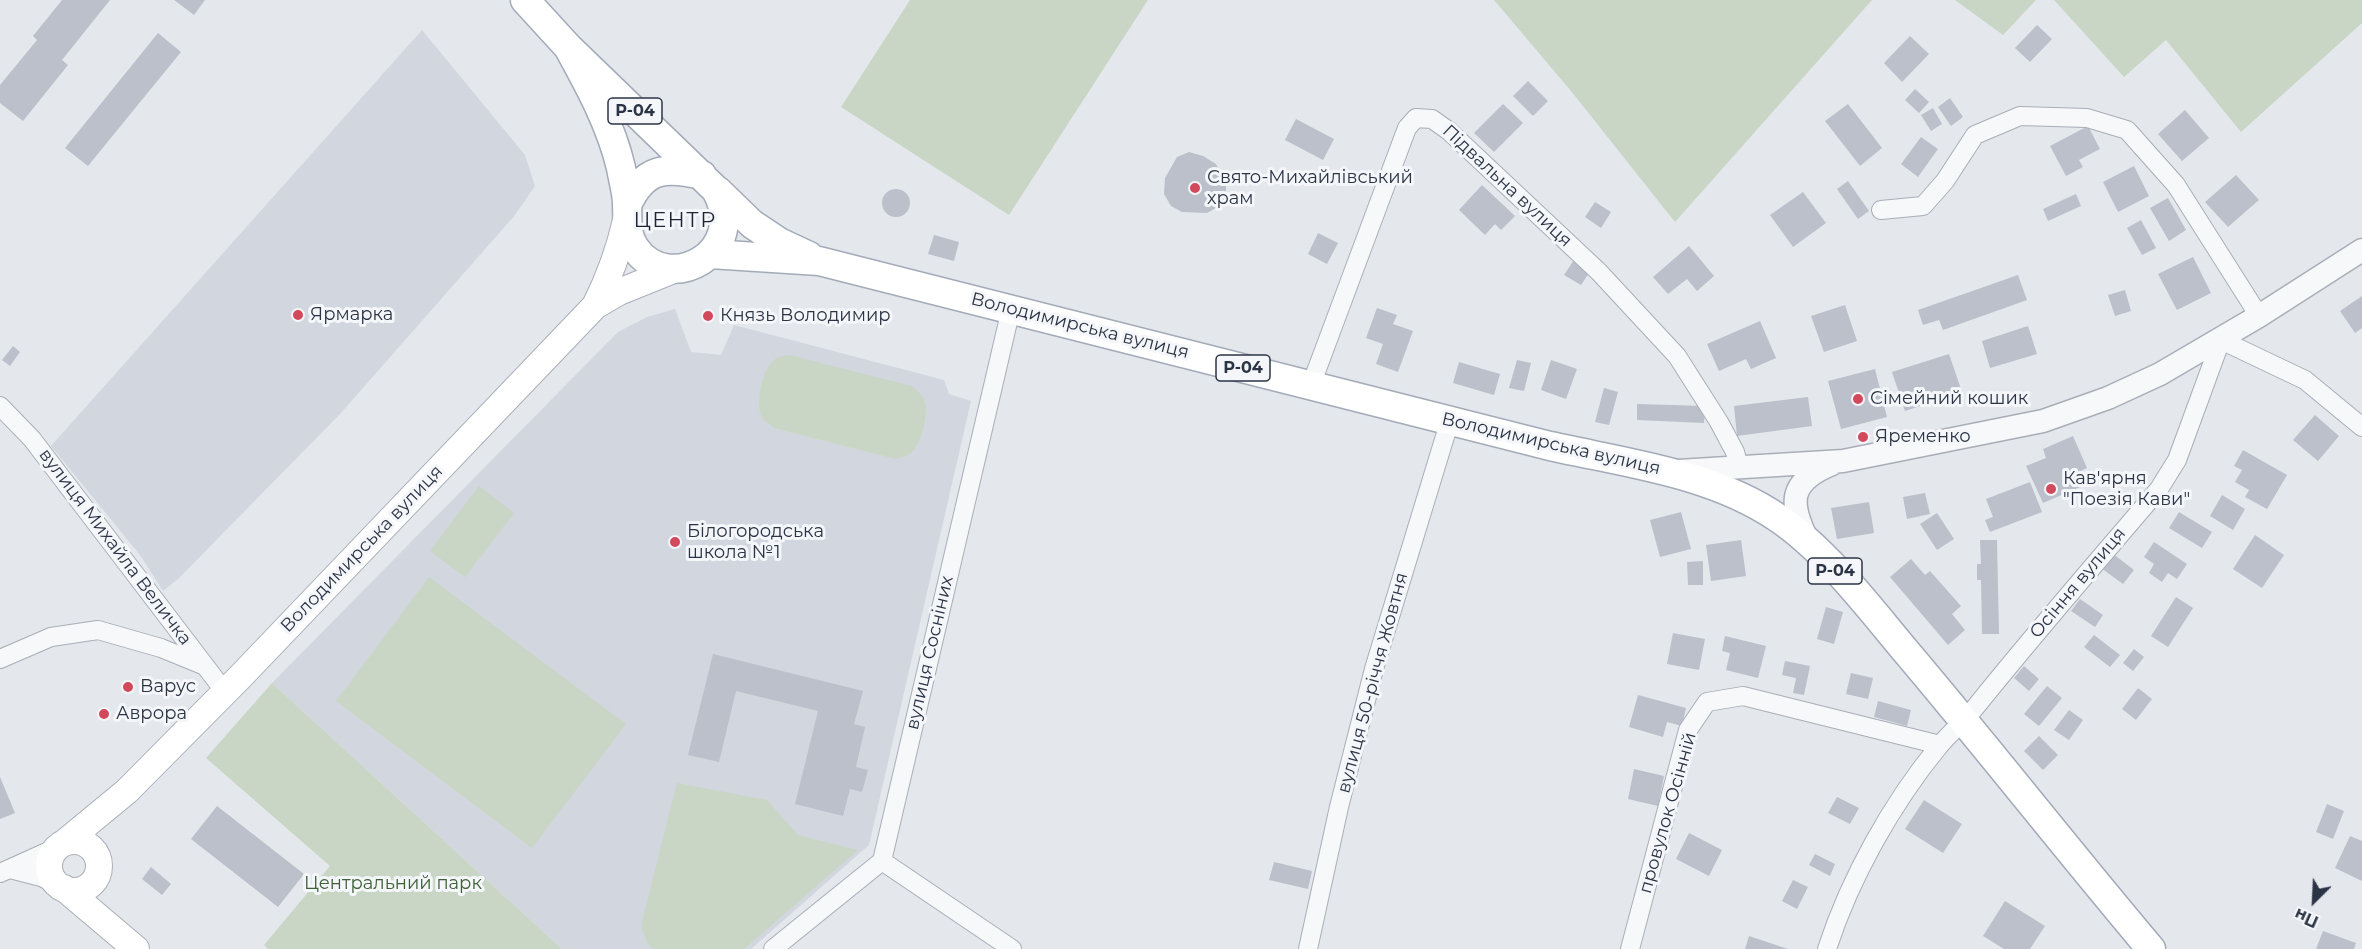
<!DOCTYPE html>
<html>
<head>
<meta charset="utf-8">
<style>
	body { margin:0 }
	#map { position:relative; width:2362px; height:949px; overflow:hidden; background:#e4e7ec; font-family:Montserrat,sans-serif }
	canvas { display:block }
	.north { position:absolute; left:2284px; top:871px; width:60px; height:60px; -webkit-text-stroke:4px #f4f6f9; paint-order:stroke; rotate:204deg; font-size:16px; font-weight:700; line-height:24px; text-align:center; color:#2b3445 }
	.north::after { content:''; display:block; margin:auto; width:21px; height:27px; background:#2b3445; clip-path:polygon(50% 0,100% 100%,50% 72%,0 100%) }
</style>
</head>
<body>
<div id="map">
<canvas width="2362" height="949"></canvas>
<div class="north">Пн</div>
</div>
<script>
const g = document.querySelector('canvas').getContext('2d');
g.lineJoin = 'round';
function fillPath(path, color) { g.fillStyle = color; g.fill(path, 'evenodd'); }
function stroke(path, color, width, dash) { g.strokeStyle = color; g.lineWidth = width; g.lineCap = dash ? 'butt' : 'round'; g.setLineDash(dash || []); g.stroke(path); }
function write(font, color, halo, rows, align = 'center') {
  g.font = font + ' Montserrat,sans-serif'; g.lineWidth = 6; g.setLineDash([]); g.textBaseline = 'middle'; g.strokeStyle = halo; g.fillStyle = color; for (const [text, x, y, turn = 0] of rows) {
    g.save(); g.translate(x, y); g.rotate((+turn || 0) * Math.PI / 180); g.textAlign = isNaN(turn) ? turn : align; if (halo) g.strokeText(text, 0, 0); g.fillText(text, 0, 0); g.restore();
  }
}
const built = new Path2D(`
	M422 30 525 155 535 186 515 215 340 414 178 579 163 591 140 555 51 446Z
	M675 309 691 352 721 355 734 325 944 380 949 394 971 401 869 845 751 949H562L272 683 618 332 647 317Z`);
const green = new Path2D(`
	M910 0H1148L1009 215 841 107Z
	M1494 0H1872L1675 222 1571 91Z
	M1955 0H2036L2003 35Z
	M2054 0H2362V23L2241 132 2166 40 2124 77Z
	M790 355 912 386C919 392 924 397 926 405 927 417 921 443 913 451 909 456 902 457 896 459L774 428C771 425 766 422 763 419 754 407 762 371 773 361 778 356 784 356 790 355Z
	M479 486 514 513 465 577 430 551Z
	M429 577 626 724 532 848 336 701Z
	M272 683 562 949H268L264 945 330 866 206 758Z
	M677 783 767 800 798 835 858 850 744 949H654L648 944 641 926Z`);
const building = new Path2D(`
	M62 0H110L62 60 68 65 23 121 0 103V85L37 40 33 36Z
	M174 0H205L194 15Z
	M2037 25 2052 39 2030 62 2015 48Z
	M158 33 181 52 88 166 65 148Z
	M1910 36 1929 54 1902 82 1884 63Z
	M1528 81 1548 101 1533 116 1513 96Z
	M1915 89 1929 102 1919 113 1905 100Z
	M1950 98 1963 117 1951 126 1938 107Z
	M1503 104 1523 123 1494 152 1474 133Z
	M1848 104 1882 148 1860 166 1825 121Z
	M1933 108 1942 124 1931 131 1921 115Z
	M2185 110 2209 138 2182 161 2158 134Z
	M1296 119 1334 139 1323 160 1285 140Z
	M2088 126 2100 149 2079 160 2083 167 2066 176 2050 146Z
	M1921 137 1938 149 1918 177 1901 164Z
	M1189 152 1203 156 1216 164 1226 183V193L1223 204 1207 213 1182 212 1171 206 1164 194 1165 178 1177 157Z
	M2134 166 2149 196 2118 212 2103 182Z
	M2236 175 2259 200 2228 227 2205 202Z
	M1848 181 1869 211 1858 219 1837 189Z
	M1482 185 1515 216 1501 230 1495 224 1485 235 1459 210Z
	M882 203a14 14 0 1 1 28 0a14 14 0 1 1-28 0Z
	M1803 192 1826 223 1793 247 1770 215Z
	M2076 194 2081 206 2048 221 2043 209Z
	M2168 198 2186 230 2169 241 2150 208Z
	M1595 202 1611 212 1601 228 1585 217Z
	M2141 220 2156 248 2142 255 2127 228Z
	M1318 233 1338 243 1327 264 1308 254Z
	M934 235 959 242 954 261 928 254Z
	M1689 246 1714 276 1697 291 1687 279 1668 294 1653 277Z
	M2193 257 2211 293 2177 310 2158 274Z
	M1574 260 1591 270 1581 285 1564 275Z
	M2018 275 2027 300 1943 330 1939 320 1923 325 1918 310Z
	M2125 290 2131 311 2115 316 2108 295Z
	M2362 296V328L2355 333 2340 311Z
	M1845 305 1857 341 1824 352 1811 316Z
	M1377 308 1397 315 1393 324 1413 331 1398 372 1376 364 1383 344 1366 338Z
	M1760 321 1776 358 1751 369 1746 359 1719 371 1707 344Z
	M2028 326 2037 354 1990 368 1982 341Z
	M13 346 20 352 10 366 2 360Z
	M1949 354 1962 392 1905 411 1892 372Z
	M1517 360 1531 363 1524 391 1509 388Z
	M1551 360 1577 369 1566 399 1541 390Z
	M1459 362 1500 374 1494 395 1453 383Z
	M1875 369 1887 417 1841 429 1828 381Z
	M1604 388 1618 392 1609 425 1595 422Z
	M1808 397 1812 426 1737 436 1734 406Z
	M1637 404 1705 406 1704 423 1637 420Z
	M2315 415 2339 436 2318 461 2293 440Z
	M2073 436 2087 468 2081 471 2087 484 2043 503 2026 466 2046 458 2043 449Z
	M2243 450 2287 475 2267 509 2245 497 2249 490 2235 482 2242 470 2234 466Z
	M2030 482 2042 512 1990 532 1985 520 1993 517 1986 499Z
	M1925 493 1930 514 1907 519 1903 497Z
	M2222 495 2245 509 2233 530 2210 516Z
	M1869 502 1874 533 1837 539 1831 508Z
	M1681 512 1691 549 1660 557 1650 520Z
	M2179 512 2212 532 2202 548 2169 528Z
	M1937 513 1954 539 1937 550 1920 524Z
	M2255 535 2284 555 2262 588 2233 569Z
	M1741 540 1746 576 1711 581 1706 545Z
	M1980 540H1997L1999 634H1982L1981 580H1977V564H1981Z
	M2154 542 2187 564 2177 579 2168 573 2162 582 2149 573 2154 564 2144 557Z
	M2112 553 2134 570 2123 584 2101 568Z
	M1911 559 1925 575 1930 571 1961 606 1952 614 1965 630 1948 645 1890 577Z
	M1703 561V585H1688L1687 562Z
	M2176 597 2193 608 2168 647 2151 636Z
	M2080 599 2103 615 2095 627 2071 611Z
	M1826 607 1843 612 1834 644 1817 639Z
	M1673 633 1705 639 1699 670 1667 664Z
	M2094 635 2120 655 2110 667 2084 647Z
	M1725 636 1766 646 1758 678 1726 670 1730 653 1722 651Z
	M2134 649 2144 657 2133 671 2123 663Z
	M713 654 863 691 854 724 865 727 856 767 868 770 862 792 850 789 843 816 795 804 818 711 736 691 719 762 688 755Z
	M1785 661 1810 666 1804 695 1793 693 1796 678 1782 675Z
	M2024 666 2039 679 2029 691 2014 678Z
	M1851 673 1873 678 1868 699 1846 694Z
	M2047 686 2062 698 2039 726 2024 714Z
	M2138 688 2152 699 2136 720 2122 709Z
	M1638 695 1686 708 1682 726 1667 722 1663 737 1629 727Z
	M1878 701 1911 710 1907 726 1874 717Z
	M2069 710 2083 720 2069 740 2054 730Z
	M2039 736 2058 755 2043 770 2024 751Z
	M1634 769 1664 776 1658 806 1628 799Z
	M0 777 15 813 0 819Z
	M1837 797 1859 808 1850 824 1828 813Z
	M1924 800 1962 824 1943 853 1905 829Z
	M2327 804 2344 811 2333 839 2316 832Z
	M217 806 304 874 278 907 191 839Z
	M1689 833 1722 850 1709 876 1676 859Z
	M2350 836 2362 841V881L2335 868Z
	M1815 854 1835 864 1830 876 1809 865Z
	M1274 862 1312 871 1308 889 1269 880Z
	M151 867 171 884 162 895 142 879Z
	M1793 880 1808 887 1797 909 1782 901Z
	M2005 901 2045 926 2030 949H2004L1983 936Z
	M2323 931 2356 943 2354 949H2316Z
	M1749 936 1788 949H1745Z`);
const minor = new Path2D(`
	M1881 210 1923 206 1945 181 1975 135 2020 116 2087 118 2127 130 2176 185 2259 316
	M1311 385 1407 128 1416 118 1432 119 1449 131 1599 272 1677 356 1719 422 1735 452 1739 467
	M0 406 32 439 225 692
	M0 659 51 637 98 630 161 648 205 666
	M882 861 1012 949
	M10 869 41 877 57 884
	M0 873 58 847
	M773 949 882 861 1011 309
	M1308 949 1339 807 1374 669 1450 420
	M1630 949 1688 730 1707 702 1743 696 1940 745
	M1827 949C1850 878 1892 803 1939 746 1950 733 1963 722 1974 709 2034 634 2097 562 2159 489L2177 460 2221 340 2305 380 2362 427`);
const tertiary = new Path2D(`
	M1678 471 1843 461 2043 421 2108 398 2160 374 2259 316 2362 250
	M1808 541C1789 503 1788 482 1832 464`);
const secondary = new Path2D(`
	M595 306 619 292 676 269
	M49 866a25 25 0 1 1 50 0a25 25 0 1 1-50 0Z
	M64 843 127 791 241 676 595 306C609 278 619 251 626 220
	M64 888 136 949`);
const primary = new Path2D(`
	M525 0 568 47 716 190C750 252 669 297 635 248 625 234 628 220 627 204 627 193 623 180 621 168 611 125 589 85 568 47
	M718 191 752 224 779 242 809 256
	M627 205C644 168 665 166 702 175
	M710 254 819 261 1550 446C1626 463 1712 473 1778 518 1827 551 1871 610 1909 655 1991 752 2069 852 2151 949`);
const markers = [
	[1195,188,6,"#d1495b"],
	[298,315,6,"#d1495b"],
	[708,316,6,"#d1495b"],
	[1858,399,6,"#d1495b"],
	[1863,437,6,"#d1495b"],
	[2051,489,6,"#d1495b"],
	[675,542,6,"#d1495b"],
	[128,687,6,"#d1495b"],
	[104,714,6,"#d1495b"]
];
const shields = [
	[635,111,54],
	[1243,368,54],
	[1835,571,54]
];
const shieldNames = [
	["Р-04",635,111],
	["Р-04",1243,368],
	["Р-04",1835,571]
];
const poiNames = [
	["Свято-Михайлівський",1207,178],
	["храм",1207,199],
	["Ярмарка",310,315],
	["Князь Володимир",720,316],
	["Сімейний кошик",1870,399],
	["Яременко",1875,437],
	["Кав'ярня",2063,479],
	["\"Поезія Кави\"",2063,500],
	["Білогородська",687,532],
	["школа №1",687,553],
	["Варус",140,687],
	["Аврора",116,714]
];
const streetNames = [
	["Підвальна вулиця",1507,186,43],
	["Володимирська вулиця",1080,326,14],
	["Володимирська вулиця",1551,444,13],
	["вулиця Михайла Величка",115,547,53],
	["Володимирська вулиця",362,549,-46],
	["Осіння вулиця",2078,583,-50],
	["вулиця Сосніних",930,653,-77],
	["вулиця 50-річчя Жовтня",1373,683,-75],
	["провулок Осінній",1668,813,-74]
];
const parkNames = [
	["Центральний парк",393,884]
];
const quarterNames = [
	["ЦЕНТР",675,221]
];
fillPath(built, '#d2d6de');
fillPath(green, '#c9d6c5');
fillPath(building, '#bbc0ca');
stroke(minor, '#a9aeb7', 20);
stroke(tertiary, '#a9aeb7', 25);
stroke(secondary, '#a9aeb7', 28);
stroke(primary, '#a3abb8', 31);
stroke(minor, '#f7f8fa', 18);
stroke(tertiary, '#f7f8fa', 22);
stroke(secondary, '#fff', 26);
stroke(primary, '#fff', 28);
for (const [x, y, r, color] of markers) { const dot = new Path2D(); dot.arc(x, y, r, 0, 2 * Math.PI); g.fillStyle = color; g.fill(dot); stroke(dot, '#f4f6f9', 2); }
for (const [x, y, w] of shields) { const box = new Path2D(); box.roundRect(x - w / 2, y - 13, w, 26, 4.5); g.fillStyle = '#f4f6f9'; g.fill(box); stroke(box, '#2b3445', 1.5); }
write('bold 16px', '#2b3445', null, shieldNames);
write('18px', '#2b3445', '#f4f6f9', poiNames, 'left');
write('18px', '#2b3445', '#f4f6f9', streetNames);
write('18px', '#3f6138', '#f4f6f9', parkNames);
g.letterSpacing = '1.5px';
write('21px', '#1d2536', '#f4f6f9', quarterNames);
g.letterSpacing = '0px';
</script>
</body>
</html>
